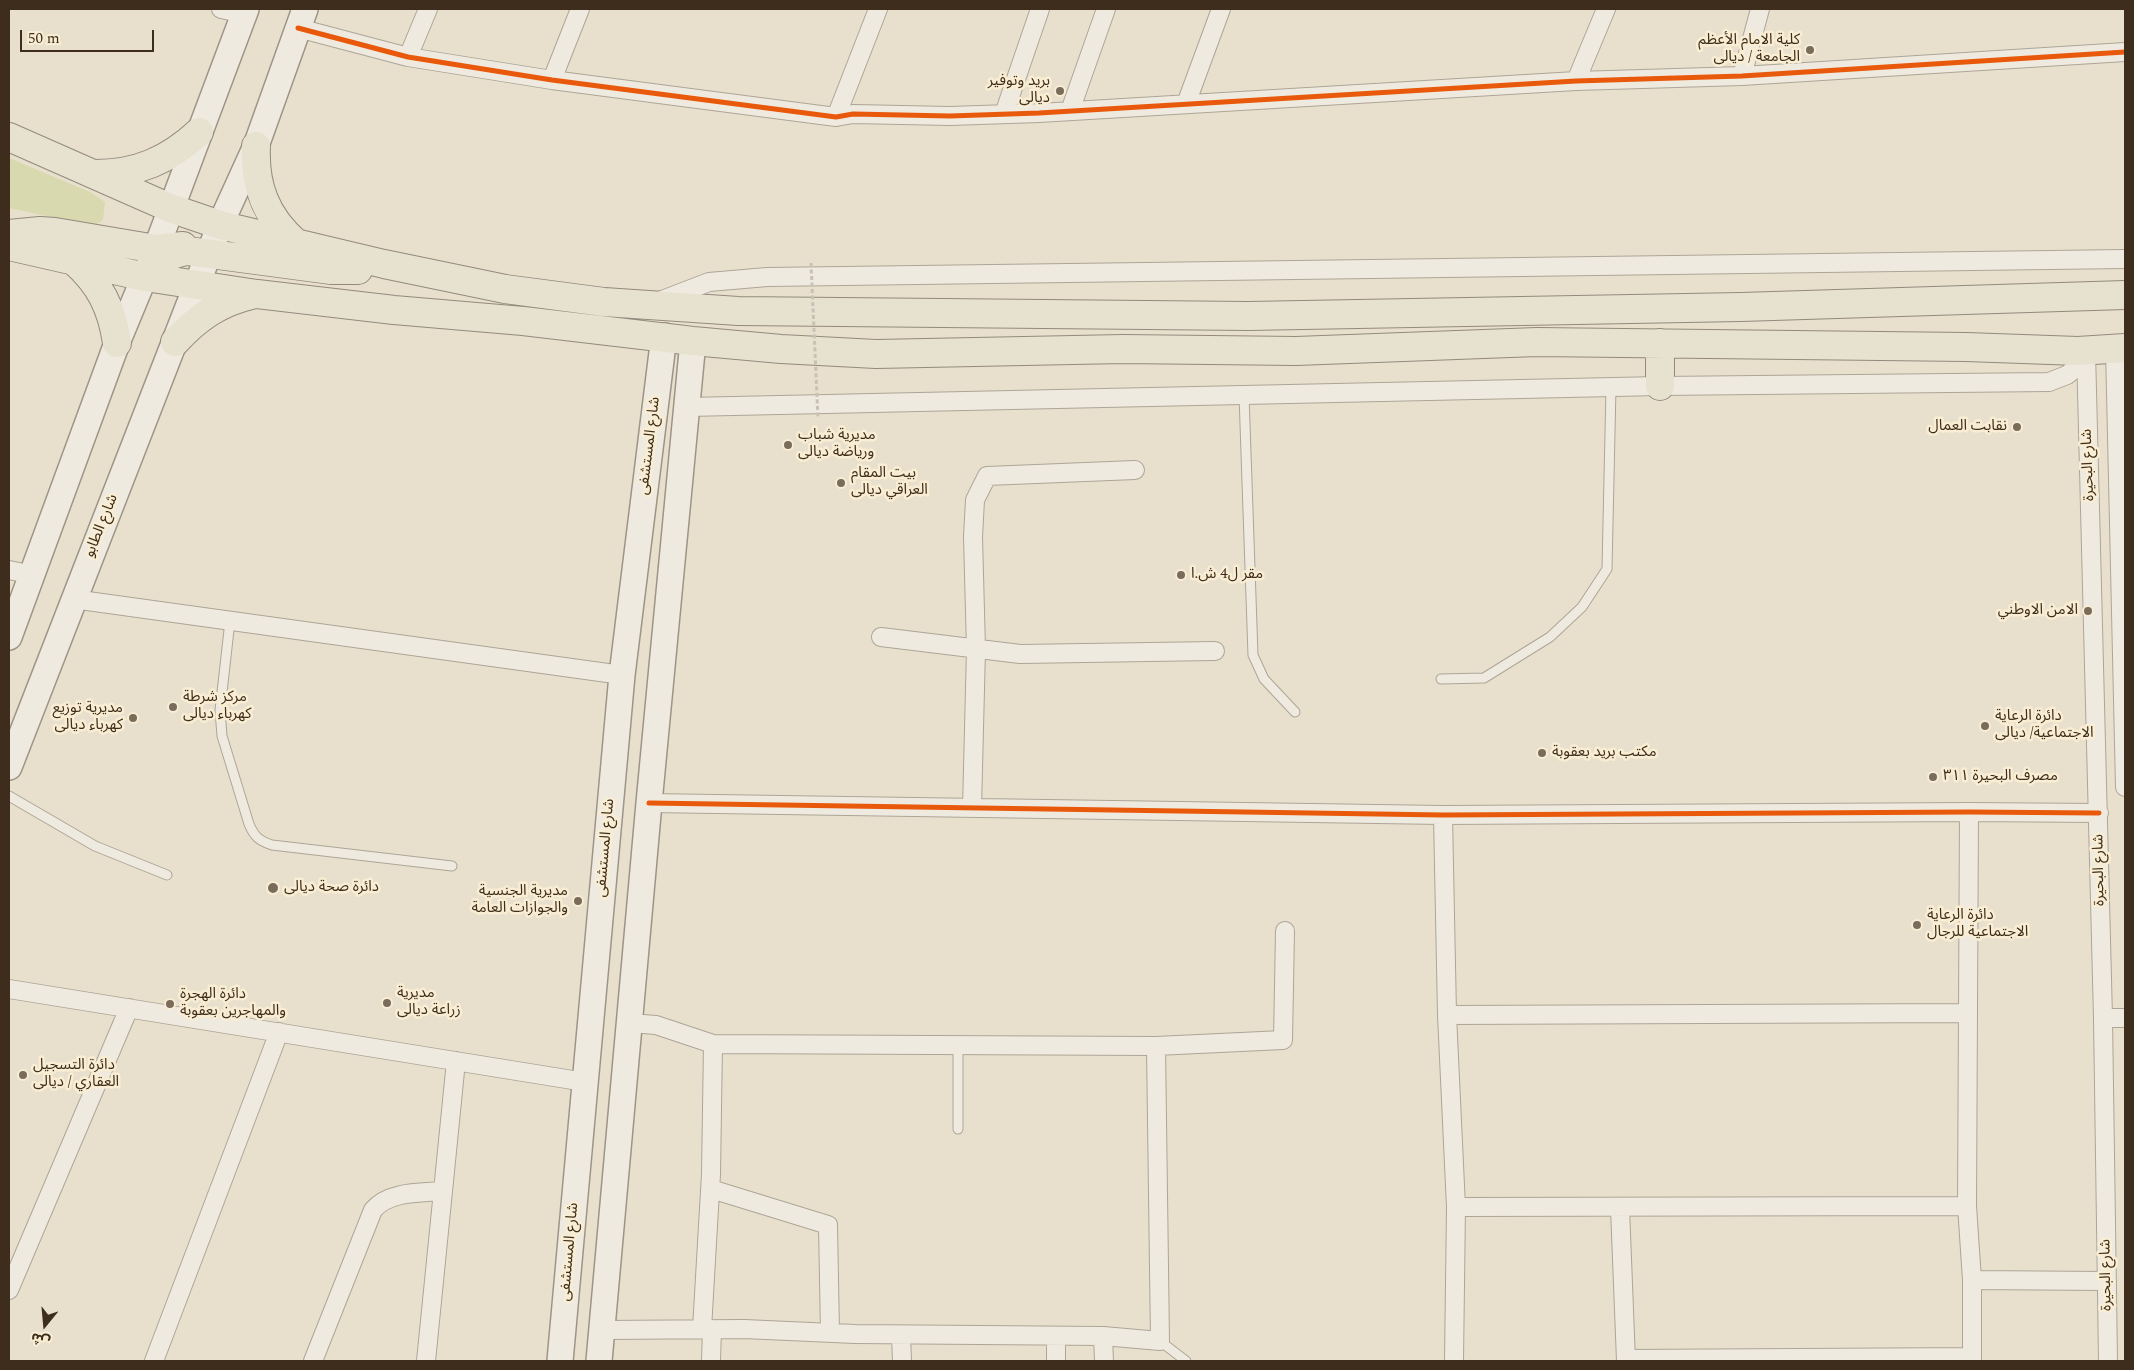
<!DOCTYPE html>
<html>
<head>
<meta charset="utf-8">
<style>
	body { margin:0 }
	#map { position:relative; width:2134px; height:1370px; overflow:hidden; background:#e8e0cd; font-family:Spectral,"Noto Sans Arabic",serif }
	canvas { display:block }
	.frame { position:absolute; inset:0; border:10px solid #3e2d1c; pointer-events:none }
	.north { position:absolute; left:20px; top:1300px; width:50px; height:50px; -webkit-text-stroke:4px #f9eed3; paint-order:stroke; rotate:197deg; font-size:14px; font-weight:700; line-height:20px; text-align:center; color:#3e2d1c }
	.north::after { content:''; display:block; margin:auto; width:18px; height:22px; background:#3e2d1c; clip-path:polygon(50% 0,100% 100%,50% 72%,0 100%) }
	.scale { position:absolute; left:20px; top:30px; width:134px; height:22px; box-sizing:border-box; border:2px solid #3e2d1c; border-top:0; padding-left:6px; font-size:15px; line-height:18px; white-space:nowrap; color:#3e2d1c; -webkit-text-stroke:4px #f9eed3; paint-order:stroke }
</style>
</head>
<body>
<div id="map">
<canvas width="2134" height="1370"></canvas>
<div class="frame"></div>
<div class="north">ش</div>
<div class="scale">50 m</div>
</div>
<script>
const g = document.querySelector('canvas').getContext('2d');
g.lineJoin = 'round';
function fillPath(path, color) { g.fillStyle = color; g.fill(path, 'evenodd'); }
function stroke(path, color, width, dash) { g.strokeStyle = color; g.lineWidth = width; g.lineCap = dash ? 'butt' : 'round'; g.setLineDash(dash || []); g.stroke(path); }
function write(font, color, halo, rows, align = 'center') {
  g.font = font + ' Spectral,"Noto Sans Arabic",serif'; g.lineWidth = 5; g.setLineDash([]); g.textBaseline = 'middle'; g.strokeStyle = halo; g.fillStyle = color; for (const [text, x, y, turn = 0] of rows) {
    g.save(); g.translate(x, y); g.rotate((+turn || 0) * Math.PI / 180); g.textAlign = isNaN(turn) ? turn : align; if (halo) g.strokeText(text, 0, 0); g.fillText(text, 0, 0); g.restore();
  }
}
const green = new Path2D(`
	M9 158 90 192 105 202 103 220 93 226 9 208Z`);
const lane = new Path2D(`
	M1244 395 1253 655 1264 679 1295 712
	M230 621 220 710 222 736 249 824C254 836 259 841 272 845L452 866
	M1441 679 1484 678 1550 637 1582 607 1607 569 1611 387
	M9 796 95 846 167 875
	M958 1129V1044
	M1160 1341 1186 1361`);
const street = new Path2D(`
	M221 9 244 14
	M298 28 408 57 552 80 836 117 853 114 950 116 1039 113 1576 81 1742 76 2125 52
	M408 57 428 9
	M1742 76 1760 9
	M552 80 580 9
	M1576 81 1606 9
	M1186 104 1221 9
	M1070 111 1106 9
	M1004 114 1040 9
	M836 117 878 9
	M657 302 709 282 767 277 2125 259
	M2115 348 2125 787
	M2086 352 2103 1018 2108 1361
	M687 407 1660 386 2049 382 2067 375 2078 366V351
	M9 570 33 575
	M73 599 622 675
	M881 637 1020 654 1215 651
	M649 803 1443 815 1969 812 2099 813
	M972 808 976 649 973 537 975 500 987 476 1135 470
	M1969 812 1967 1206 1972 1280V1361
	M1443 815 1447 1015 1456 1207 1454 1361
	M9 989 585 1082
	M1447 1015 1967 1013
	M2103 1018H2125
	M629 1023 656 1025 713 1044 1156 1046 1283 1040 1285 931
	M711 1189 828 1225 830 1333
	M1456 1207 1967 1206
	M1620 1208 1626 1361
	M1972 1280 2107 1281
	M9 1290 129 1008
	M702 1329 711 1174 713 1044
	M602 1330 744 1329 855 1334 1103 1336 1160 1341 1156 1046
	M901 1335 902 1361
	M1056 1336V1361
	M1103 1336 1104 1361
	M1626 1359 1972 1357
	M154 1361 279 1032
	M313 1361 373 1210C389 1191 420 1193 443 1191
	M426 1361 456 1061
	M711 1361 712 1329`);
const secondary = new Path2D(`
	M9 637 117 343 156 249 246 9
	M9 767 220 225 256 146 305 9
	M560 1361 622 675 664 336
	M599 1361 649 803 693 341`);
const primary = new Path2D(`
	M9 137 170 208 220 225 384 264 505 289 604 302 738 311 1248 316 1741 307 2125 295
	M256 146C254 186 266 217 296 243
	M95 174C137 174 169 160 199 132
	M9 234 40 231 55 232 156 249 183 246
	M9 246 145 277 257 294 394 310 523 321 693 341 781 349 876 354 1123 349 1296 351 1537 342 1966 347 2078 351 2125 348
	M74 261C100 284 112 308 117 343
	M145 277C156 262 169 254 188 251L331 270H358
	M175 342C197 318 220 302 251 295
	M1660 343V386`);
const pathBridge = new Path2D(`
	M811 263 818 419`);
const cycleway = new Path2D(`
	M298 28 408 57 552 80 836 117 853 114 950 116 1039 113 1576 81 1742 76 2125 52
	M649 803 1443 815 1969 812 2099 813`);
const markers = [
	[1810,50,5,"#7a6c5a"],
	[1060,91,5,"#7a6c5a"],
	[2017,427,5,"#7a6c5a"],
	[788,445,5,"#7a6c5a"],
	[841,483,5,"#7a6c5a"],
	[1181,575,5,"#7a6c5a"],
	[2088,611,5,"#7a6c5a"],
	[173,707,5,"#7a6c5a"],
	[133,718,5,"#7a6c5a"],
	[1985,726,5,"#7a6c5a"],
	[1542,753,5,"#7a6c5a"],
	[1933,777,5,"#7a6c5a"],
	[273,888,6,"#7a6c5a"],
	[578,901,5,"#7a6c5a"],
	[1917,925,5,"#7a6c5a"],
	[387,1003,5,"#7a6c5a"],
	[170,1004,5,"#7a6c5a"],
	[23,1075,5,"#7a6c5a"]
];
const poiNames = [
	["كلية الامام الأعظم",1800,41,"right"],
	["الجامعة / ديالى",1800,58,"right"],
	["بريد وتوفير",1050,82,"right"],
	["ديالى",1050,99,"right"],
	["نقابت العمال",2007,427,"right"],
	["مديرية شباب",798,436],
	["ورياضة ديالى",798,453],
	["بيت المقام",851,474],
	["العراقي ديالى",851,491],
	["مقر ل4 ش.ا",1191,575],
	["الامن الاوطني",2078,611,"right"],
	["مركز شرطة",183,698],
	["كهرباء ديالى",183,715],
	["مديرية توزيع",123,709,"right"],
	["كهرباء ديالى",123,726,"right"],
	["دائرة الرعاية",1995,717],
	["الاجتماعية/ ديالى",1995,734],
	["مكتب بريد بعقوبة",1552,753],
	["مصرف البحيرة ٣١١",1943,777],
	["دائرة صحة ديالى",284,888],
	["مديرية الجنسية",568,892,"right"],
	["والجوازات العامة",568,909,"right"],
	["دائرة الرعاية",1927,916],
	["الاجتماعية للرجال",1927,933],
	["مديرية",397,994],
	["زراعة ديالى",397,1011],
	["دائرة الهجرة",180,995],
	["والمهاجرين بعقوبة",180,1012],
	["دائرة التسجيل",33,1066],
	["العقاري / ديالى",33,1083]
];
const streetNames = [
	["شارع المستشفى",650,446,-83],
	["شارع البحيرة",2089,465,-92],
	["شارع الطابو",102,526,-68],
	["شارع المستشفى",606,848,-85],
	["شارع البحيرة",2100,870,-91],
	["شارع المستشفى",570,1252,-85],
	["شارع البحيرة",2107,1275,-91]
];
fillPath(green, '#d8d9ae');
stroke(lane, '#ada596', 11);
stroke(street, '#ada596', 20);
stroke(secondary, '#9d9486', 28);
stroke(primary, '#938a7d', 30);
stroke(lane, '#efeae0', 9);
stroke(street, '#efeae0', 18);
stroke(secondary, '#efeae0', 25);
stroke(primary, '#e7e1d0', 28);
stroke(pathBridge, '#c8c1b6', 3, [4, 2.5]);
stroke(cycleway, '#e8590c', 5);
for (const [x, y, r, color] of markers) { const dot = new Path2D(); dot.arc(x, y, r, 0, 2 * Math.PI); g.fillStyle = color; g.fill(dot); stroke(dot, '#f9eed3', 2); }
write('15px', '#3e2d1c', '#f9eed3', poiNames, 'left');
write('15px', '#3e2d1c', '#f9eed3', streetNames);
</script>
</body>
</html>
